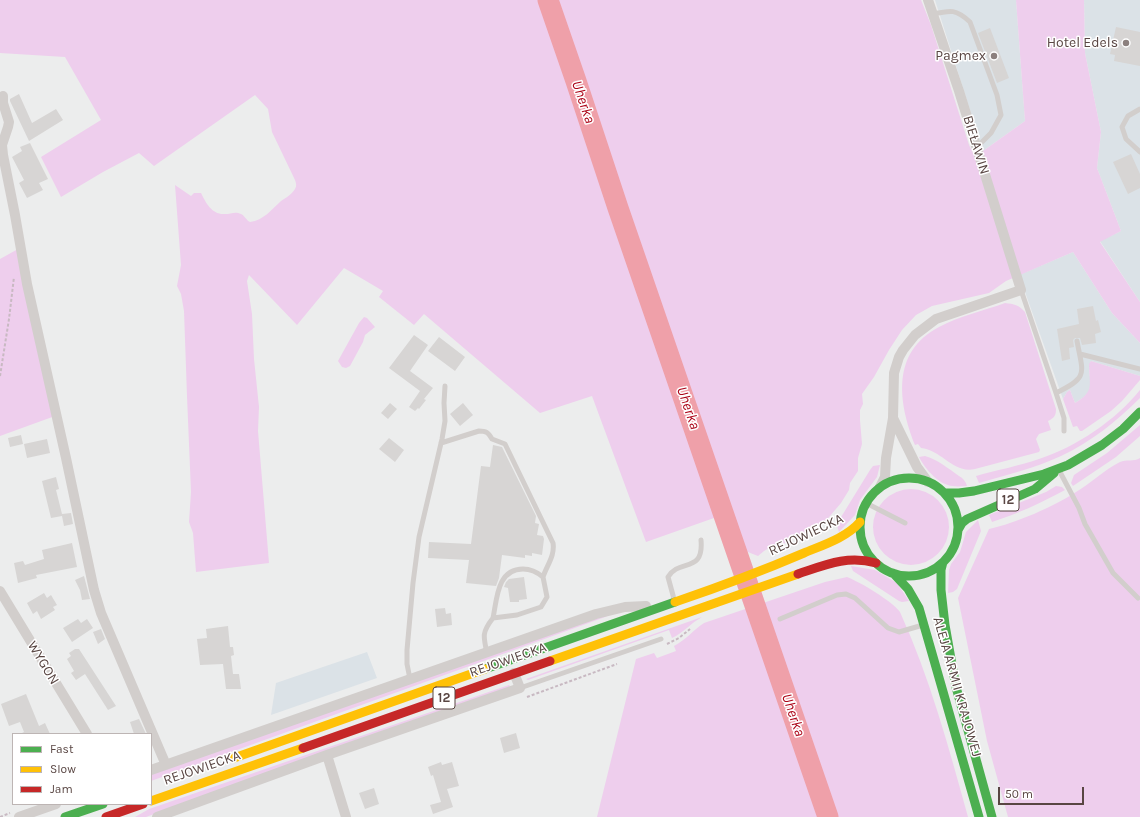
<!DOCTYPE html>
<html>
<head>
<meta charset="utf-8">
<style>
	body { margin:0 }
	#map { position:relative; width:1140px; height:817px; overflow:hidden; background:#eceded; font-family:Karla,sans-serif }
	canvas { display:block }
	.legend { position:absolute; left:12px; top:733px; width:140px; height:72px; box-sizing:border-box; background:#fff; border:1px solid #bdb5b4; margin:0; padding:5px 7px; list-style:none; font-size:12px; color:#594643 }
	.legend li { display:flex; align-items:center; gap:8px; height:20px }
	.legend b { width:20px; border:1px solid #bdb5b4 }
	.scale { position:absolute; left:998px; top:787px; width:86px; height:18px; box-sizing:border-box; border:2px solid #594643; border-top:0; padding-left:5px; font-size:12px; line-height:14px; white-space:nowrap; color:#594643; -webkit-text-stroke:3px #fff; paint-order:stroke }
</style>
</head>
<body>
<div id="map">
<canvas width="1140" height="817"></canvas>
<ul class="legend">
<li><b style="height:5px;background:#4caf50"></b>Fast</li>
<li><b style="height:5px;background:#ffc107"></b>Slow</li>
<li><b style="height:5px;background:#c62828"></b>Jam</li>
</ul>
<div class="scale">50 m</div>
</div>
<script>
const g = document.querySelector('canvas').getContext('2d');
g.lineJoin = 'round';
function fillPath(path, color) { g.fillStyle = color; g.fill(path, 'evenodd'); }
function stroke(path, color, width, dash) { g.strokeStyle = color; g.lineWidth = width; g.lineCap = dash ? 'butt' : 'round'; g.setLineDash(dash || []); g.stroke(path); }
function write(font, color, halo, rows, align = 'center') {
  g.font = font + ' Karla,sans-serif'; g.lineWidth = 3; g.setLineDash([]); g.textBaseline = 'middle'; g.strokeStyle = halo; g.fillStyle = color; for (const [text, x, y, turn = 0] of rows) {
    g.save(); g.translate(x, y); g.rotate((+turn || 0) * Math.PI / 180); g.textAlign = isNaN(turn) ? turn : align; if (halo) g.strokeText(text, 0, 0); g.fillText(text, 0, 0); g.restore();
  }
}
const commercial = new Path2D(`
	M935 0H1016L1025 121 983 151Z
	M1084 0H1140V302L1100 241 1121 231 1097 168 1101 132 1085 53Z
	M1073 252 1112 313 1140 343V376L1091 361 1089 371 1091 383 1089 392 1084 397 1075 403 1070 390 1067 392 1063 399 1019 275Z
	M367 652 377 678 271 715 276 683Z`);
const green = new Path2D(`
	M0 0H921L931 25 969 145 973 153 983 151 1025 121 1016 0H1084L1085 53 1101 132 1097 168 1121 231 1100 242 1140 302V343L1112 313 1073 252 1006 281 989 293 932 306 916 315 902 330 889 350 874 377 862 394 863 404 860 410V420L862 444 858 458V471L850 483 849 490 841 503 824 523 802 534 793 536 786 543 774 545 764 551 758 556 730 545 714 518 646 542 592 396 540 413 424 314 414 325 379 297 383 291 344 268 297 325 249 275 247 281 252 314 254 359 259 407 258 431 269 563 196 572 193 533 189 522 191 492 187 396 184 311 181 294 177 286 181 265 175 185 191 196 194 193H201C206 203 212 215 225 214 231 214 235 211 241 214 245 216 246 220 250 222 264 220 271 210 281 201 286 198 292 194 295 189 297 186 296 183 295 180L272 132 268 109 255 95 154 166 139 153 103 172 61 197 41 157 101 120 65 57 0 53Z
	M18 249 55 416 0 436V259Z
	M1005 303C1014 304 1019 305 1025 312L1056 409C1056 416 1054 418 1048 421L1051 430 1039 434 1036 439 1040 450 1039 452 975 469C953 474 942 450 921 448L918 444 915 445C898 402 891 352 939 327 959 316 983 311 1005 303Z
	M364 317 367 318 375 327 365 335 363 342 350 366 346 368 342 367 338 361 359 323Z
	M1091 361 1140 376V380L1122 401 1111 411 1082 431H1080L1077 426 1073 427 1063 399 1067 392 1070 390 1075 403C1095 391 1089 385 1089 364Z
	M1140 390V398C1117 421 1091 442 1061 456 1035 468 1007 475 979 483L976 476C997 470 1019 466 1039 459 1076 447 1116 420 1140 390Z
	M1140 425V436L1116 457 1073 486 1071 483 1074 475 1107 453Z
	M925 456C937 459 949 469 959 476 963 478 966 482 967 486 962 486 958 487 953 486 939 485 926 470 919 457Z
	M1140 458V817H1008L987 741 958 598 989 529C1016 523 1053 507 1076 492 1091 483 1104 470 1120 462 1126 459 1134 462 1140 458Z
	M880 465 877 477 860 500 855 515 839 532 837 526 838 522 870 470 873 466Z
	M1056 486 1062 487 1065 490C1041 503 1017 514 992 522L989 515 1046 492Z
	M873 527a38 38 0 1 1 76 0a38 38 0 1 1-76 0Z
	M978 520 981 531 957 589 953 592 948 593 949 570 951 564 960 552 966 532Z
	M851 566 875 570 897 583 909 601 902 602 899 601 853 571Z
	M847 577C860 582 892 601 900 612 930 678 949 748 968 817H597L636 659 654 653 657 658 676 651 674 646C686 640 693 630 704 623L825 582Z
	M619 612 151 781V774L563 628Z
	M702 617C691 623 683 633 672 638L669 630 528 680 526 679Z
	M509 685 510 686 509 688 146 817H135L149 809Z`);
const river = new Path2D(`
	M548 0 576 81 618 208 828 817`);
const building = new Path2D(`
	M1116 27 1140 32V66L1114 61 1115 55 1110 54Z
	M990 28 1009 78 997 83 978 33Z
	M19 94 32 123 56 109 63 120 29 141 10 101V99Z
	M30 143 48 179 39 183 43 190 27 198 19 183 24 180 12 157 22 151 20 147Z
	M1131 154 1140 174V188L1128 194 1113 162Z
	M1093 306 1096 321 1098 320 1101 332 1095 334 1096 343 1082 345 1080 338H1075L1073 340 1074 347 1069 348 1070 359 1062 361 1057 329 1079 324 1077 309Z
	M414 335 428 345 410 371 433 388 424 399 426 400 419 409 418 408 415 411 409 407 420 391 389 368Z
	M439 337 465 357 455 371 428 351Z
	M390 403 397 409 388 419 381 413Z
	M463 403 473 415 460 426 450 414Z
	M21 435 23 444 10 447 8 438Z
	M389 438 404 450 395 462 379 449Z
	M47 439 50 453 27 458 24 444Z
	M493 445 502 447 536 516 535 523 539 524 537 535 543 536 544 539 542 555 532 553V556L525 555V558L502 555 499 578 496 586 466 583 469 560 428 558 429 542 471 544 481 466 490 467Z
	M56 477 59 489 56 490 62 514 71 513 73 524 64 526 62 516 51 518 42 481Z
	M72 543 77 567 36 575 37 578 18 583 14 563 23 561 25 565 44 559 42 550Z
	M84 576 90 599 82 600 80 590 75 580Z
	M524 577 527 599 519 600V602H510L508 588 504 587 506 582 509 579Z
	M44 593 47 598 51 595 57 605 53 607 55 610 41 619 37 611 33 614 27 603Z
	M445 608 446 614 451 613 452 625 437 627 435 609Z
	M78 619 81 623 87 619 93 628 72 642 63 628Z
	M228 626 230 647H233L234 655 231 656 233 674H239L241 689H226L223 664 200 665 197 639 207 638 206 629Z
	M101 629 105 639 98 644 93 632Z
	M75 649H79L116 706 108 710 85 674 76 680 71 673 74 671 67 659 71 656 69 653Z
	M26 694 39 726 45 723 50 734H20L24 732 20 722 9 726 1 704Z
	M139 719 146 734H134L130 722Z
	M516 733 520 748 504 753 500 738Z
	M441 762 442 765 452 762 459 786 447 789 453 807 433 814 430 805 441 802 433 775 431 776 428 767Z
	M374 788 379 804 365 809 359 793Z`);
const path = new Path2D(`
	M0 376 9 319 14 277
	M667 644 679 638 690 629
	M527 697 617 664
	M0 817 10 813`);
const lane = new Path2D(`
	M933 14C951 10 956 9 970 22L997 95 1001 115 991 133 977 147
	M1140 109 1128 116 1122 127 1126 139 1140 152
	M1021 290 1056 393 1064 418V431
	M1080 354 1140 369
	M1056 393C1089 377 1083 374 1077 341
	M441 443 479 431C486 431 488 432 492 439L505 444 553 543C555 556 547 565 543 577
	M1060 472 1079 508 1085 524 1113 573 1138 598
	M866 503 905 523
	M674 599 668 577C679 558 704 574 701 540
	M780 619 837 595 846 594 855 598 888 628 899 632 923 625
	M487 653C483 636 482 632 493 618L517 615 541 607 547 597 543 577C537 572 531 569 523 569 497 569 497 599 493 618
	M410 679 407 664V650L413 583 419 537 442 439 445 421 444 403 445 386
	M520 688 661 639`);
const street = new Path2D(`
	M3 96V103L9 122 8 127 2 145 3 155 15 215 27 284 66 458 94 590 101 613 166 765
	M893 418 917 467 928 482
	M880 487 885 477 886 458 893 418 894 373 899 357 903 350 915 335 936 319 1021 290 959 91 928 0
	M0 591 87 734
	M327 755 346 817
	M151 770 596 614 625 607 646 606
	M19 817 56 804
	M157 817 327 755 520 688 514 673`);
const fast = new Path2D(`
	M860 527a49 49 0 1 1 98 0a49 49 0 1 1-98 0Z
	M945 493H959L974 491 1044 474 1068 465 1102 445 1123 429 1140 412
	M958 530 962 523 967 519 1035 489 1054 473
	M943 562 941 570V590L945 625 956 687 992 817
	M893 573 908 589 919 608 979 817
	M485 669 675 602
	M65 817 103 804`);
const slow = new Path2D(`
	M675 602C719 587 762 571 804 553 823 545 846 538 860 522
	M550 661 798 574
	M234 758 485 669
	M151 801 303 748`);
const jam = new Path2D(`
	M798 574C825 565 847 555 876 563
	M303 748 550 661
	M106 817 143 804`);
const markers = [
	[1126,43,4,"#8c807e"],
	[994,56,4,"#8c807e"]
];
const shields = [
	[1008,500,22],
	[444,698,22]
];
const shieldNames = [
	["12",1008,500],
	["12",444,698]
];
const poiNames = [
	["Hotel Edels",1118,43],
	["Pagmex",986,56]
];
const streetNames = [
	["BIEŁAWIN",976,145,73],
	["REJOWIECKA",806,535,-25],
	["REJOWIECKA",508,660,-19],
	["WYGON",43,663,59],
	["ALEJA ARMII KRAJOWEJ",957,687,74],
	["REJOWIECKA",202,768,-19]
];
const waterNames = [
	["Uherka",583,102,71],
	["Uherka",688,408,71],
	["Uherka",793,715,71]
];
fillPath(commercial, '#dbe2e7');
fillPath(green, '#eeceed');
stroke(river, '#efa0a9', 21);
fillPath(building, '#d7d5d4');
stroke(path, '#c8b9c2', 2, [3, 2]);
stroke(lane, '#d2cecc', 5);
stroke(street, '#d2cecc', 10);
stroke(fast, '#4caf50', 9);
stroke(slow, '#ffc107', 9);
stroke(jam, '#c62828', 9);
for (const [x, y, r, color] of markers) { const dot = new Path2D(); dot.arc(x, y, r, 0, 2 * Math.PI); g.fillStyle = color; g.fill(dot); stroke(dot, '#fff', 1.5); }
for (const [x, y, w] of shields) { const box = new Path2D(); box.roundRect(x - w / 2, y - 11, w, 22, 3); g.fillStyle = '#fff'; g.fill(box); stroke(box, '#594643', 1); }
write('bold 13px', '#594643', null, shieldNames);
write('14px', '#594643', '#fff', poiNames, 'right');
write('14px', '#594643', '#fff', streetNames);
write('italic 15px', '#ab0417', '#fff', waterNames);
</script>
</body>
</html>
